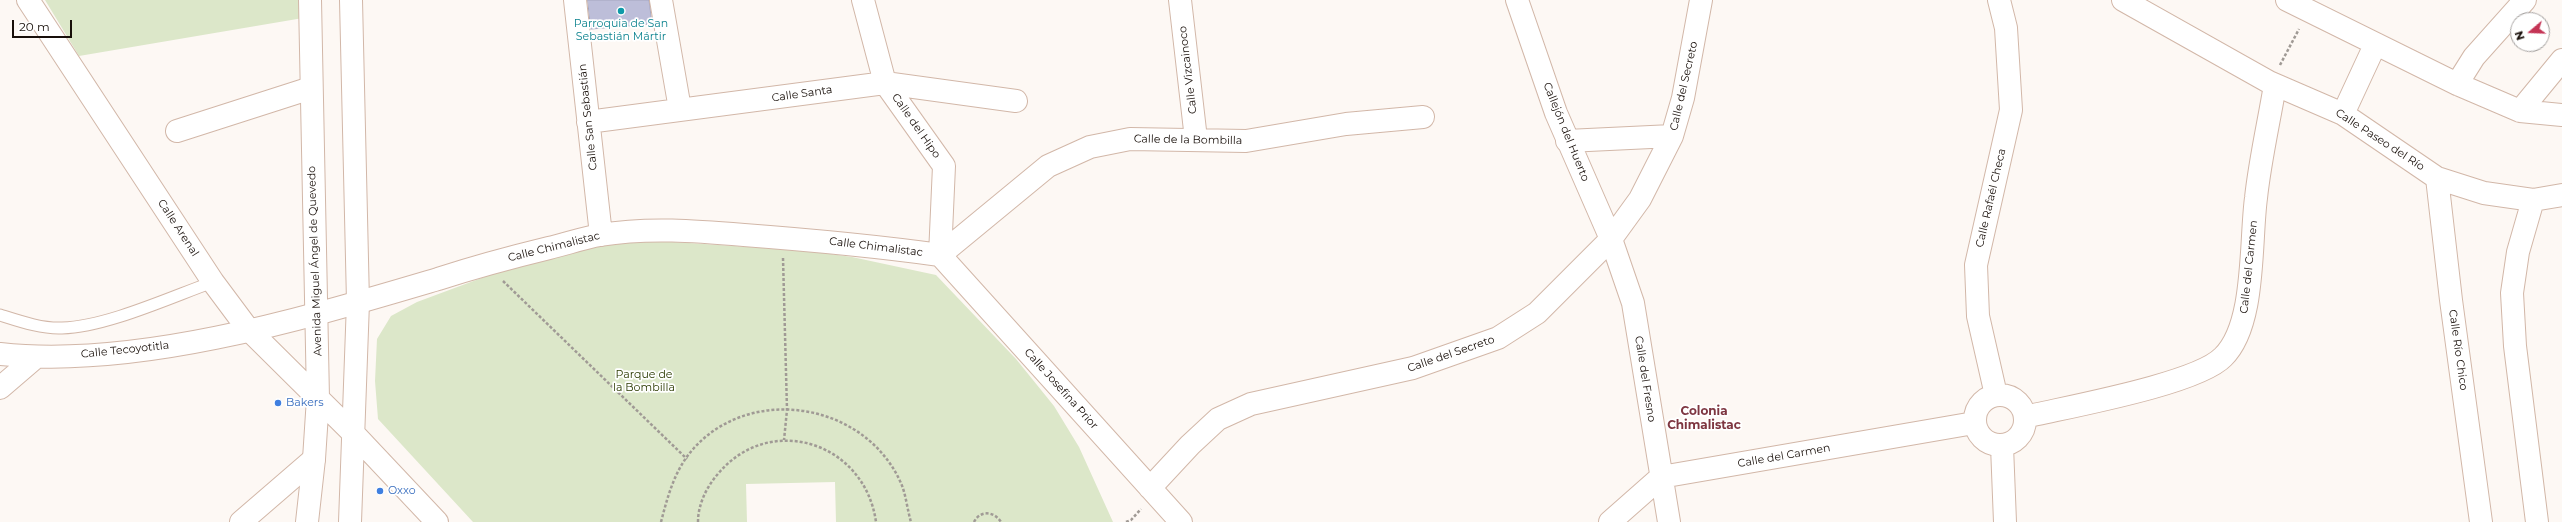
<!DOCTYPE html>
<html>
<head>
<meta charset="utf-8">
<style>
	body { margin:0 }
	#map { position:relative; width:2562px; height:522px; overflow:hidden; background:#fdf8f4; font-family:Montserrat,sans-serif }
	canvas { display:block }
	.north { position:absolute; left:2510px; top:12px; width:40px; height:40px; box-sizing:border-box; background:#fff; border:1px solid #a39f9d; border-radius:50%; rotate:251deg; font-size:11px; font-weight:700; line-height:16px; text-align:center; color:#180f0a }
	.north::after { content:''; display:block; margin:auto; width:14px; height:18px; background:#c43455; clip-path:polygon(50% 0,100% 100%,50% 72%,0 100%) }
	.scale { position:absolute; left:12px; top:20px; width:60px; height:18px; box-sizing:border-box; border:2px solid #180f0a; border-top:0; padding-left:5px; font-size:12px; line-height:14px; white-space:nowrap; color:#180f0a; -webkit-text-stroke:3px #fff; paint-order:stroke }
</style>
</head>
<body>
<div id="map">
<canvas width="2562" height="522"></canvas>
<div class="north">N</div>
<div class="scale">20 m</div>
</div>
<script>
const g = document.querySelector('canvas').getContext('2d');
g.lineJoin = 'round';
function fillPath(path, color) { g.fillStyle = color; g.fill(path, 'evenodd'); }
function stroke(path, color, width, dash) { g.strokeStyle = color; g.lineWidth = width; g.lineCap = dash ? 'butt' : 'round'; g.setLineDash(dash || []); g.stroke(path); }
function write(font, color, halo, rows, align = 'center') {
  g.font = font + ' Montserrat,sans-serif'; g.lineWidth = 3.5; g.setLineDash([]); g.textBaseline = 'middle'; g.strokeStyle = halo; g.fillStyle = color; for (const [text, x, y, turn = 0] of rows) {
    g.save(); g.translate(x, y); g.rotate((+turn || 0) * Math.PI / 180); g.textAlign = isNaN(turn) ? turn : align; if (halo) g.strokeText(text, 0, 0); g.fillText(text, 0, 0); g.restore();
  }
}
const green = new Path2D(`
	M45 0H303V18L79 56Z
	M659 241 809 251 852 257 936 275 1016 359 1054 406 1079 447 1113 522H836L835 482 746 484 747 522H473L378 419 375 381 377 339 391 316 417 302 495 273 588 249 622 242Z`);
const building = new Path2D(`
	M588 0H649L652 24 591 29Z`);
const path = new Path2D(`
	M2280 65 2299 29
	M783 258 787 410 784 440
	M503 281 687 459
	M661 522C668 495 675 469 694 448 752 384 864 403 900 481 906 493 907 509 911 522
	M698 522C698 505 706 488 717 475 769 411 865 442 876 522
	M974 522C980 510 994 511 1001 522
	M1126 522 1131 520 1141 509`);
const lane = new Path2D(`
	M0 315C19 321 42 329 62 328 106 327 171 297 213 282`);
const street = new Path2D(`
	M575 0 601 235
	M661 0 680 109
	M863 0 885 83 944 166 940 255
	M1180 0 1196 139
	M1517 0 1556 113 1611 239 1633 303 1669 522
	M2123 0 2269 82 2343 114 2437 178 2484 193 2533 200 2562 195
	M2287 0 2457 84 2520 111 2562 115
	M2457 84 2474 57 2525 0
	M2520 111 2562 60
	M2343 114 2375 45
	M588 122 885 83 1016 101
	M177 131 311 88
	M1567 141 1672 136
	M2437 178 2451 300 2481 522
	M2533 200 2518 252 2512 293 2515 346 2537 522
	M940 255 1048 166 1090 147 1130 139 1246 141 1346 124 1423 117
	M940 255 1181 522
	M0 354C138 369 306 318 438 279 475 267 512 257 549 248 566 244 583 238 600 235 648 227 696 231 744 235 810 240 875 246 940 255
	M0 388 35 358
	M1975 420a25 25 0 1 1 50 0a25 25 0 1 1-50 0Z
	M1996 395 1978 316 1976 265 2011 110 2006 28 1999 0
	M2025 417C2067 407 2197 384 2223 357 2256 325 2250 242 2256 198 2260 160 2269 122 2275 85
	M2002 446 2005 522
	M1150 488 1190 445 1218 419 1251 404 1413 368 1498 338 1537 313 1611 239 1640 199 1672 136 1683 98 1701 0
	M241 522 314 459
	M1610 522 1661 477 1974 423`);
const secondary = new Path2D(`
	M28 0 213 282 248 329 355 435 437 522
	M307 522 314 459 318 398 310 0
	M350 522 358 302 351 0`);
const markers = [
	[621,11,4,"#0f9aa8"],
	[278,403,4,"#3f7fe0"],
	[380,491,4,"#3f7fe0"]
];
const cultureNames = [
	["Parroquia de San",621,24],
	["Sebastián Mártir",621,37]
];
const streetNames = [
	["Calle Vizcainoco",1188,70,-97],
	["Calle del Secreto",1684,86,-77],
	["Calle Santa",802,94,-8],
	["Calle San Sebastián",588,117,-96],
	["Calle del Hipo",916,126,55],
	["Callejón del Huerto",1566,132,68],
	["Calle de la Bombilla",1188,140,1],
	["Calle Paseo del Río",2380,140,33],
	["Calle Rafaél Checa",1991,198,-77],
	["Calle Arenal",178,228,57],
	["Calle Chimalistac",554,247,-14],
	["Calle Chimalistac",876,247,7],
	["Avenida Miguel Ángel de Quevedo",315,261,-92],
	["Calle del Carmen",2249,267,-84],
	["Calle Tecoyotitla",125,350,-6],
	["Calle Río Chico",2458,350,82],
	["Calle del Secreto",1451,354,-19],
	["Calle del Fresno",1645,379,81],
	["Calle Josefina Prior",1061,389,48],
	["Calle del Carmen",1784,456,-10]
];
const parkNames = [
	["Parque de",644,375],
	["la Bombilla",644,388]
];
const shopNames = [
	["Bakers",286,403],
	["Oxxo",388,491]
];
const neighbourhoodNames = [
	["Colonia",1704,411],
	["Chimalistac",1704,425]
];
fillPath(green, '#dce7c9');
fillPath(building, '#bdbed9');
stroke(building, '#a5a6c0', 1);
stroke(lane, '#d2b7a8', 13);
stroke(street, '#d2b7a8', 24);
stroke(secondary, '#d2b7a8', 24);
stroke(path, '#a09a95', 2.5, [3, 2]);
stroke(lane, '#fff', 11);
stroke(street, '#fff', 22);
stroke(secondary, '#fff', 22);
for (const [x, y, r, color] of markers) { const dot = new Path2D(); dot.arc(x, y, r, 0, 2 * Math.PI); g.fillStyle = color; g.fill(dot); stroke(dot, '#fff', 1.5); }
write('11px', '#0d838f', '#fff', cultureNames);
write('11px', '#180f0a', '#fff', streetNames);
write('11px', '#2b3a00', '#fff', parkNames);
write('11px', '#366cbe', '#fff', shopNames, 'left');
write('bold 12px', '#7e3641', '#fff', neighbourhoodNames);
</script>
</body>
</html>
